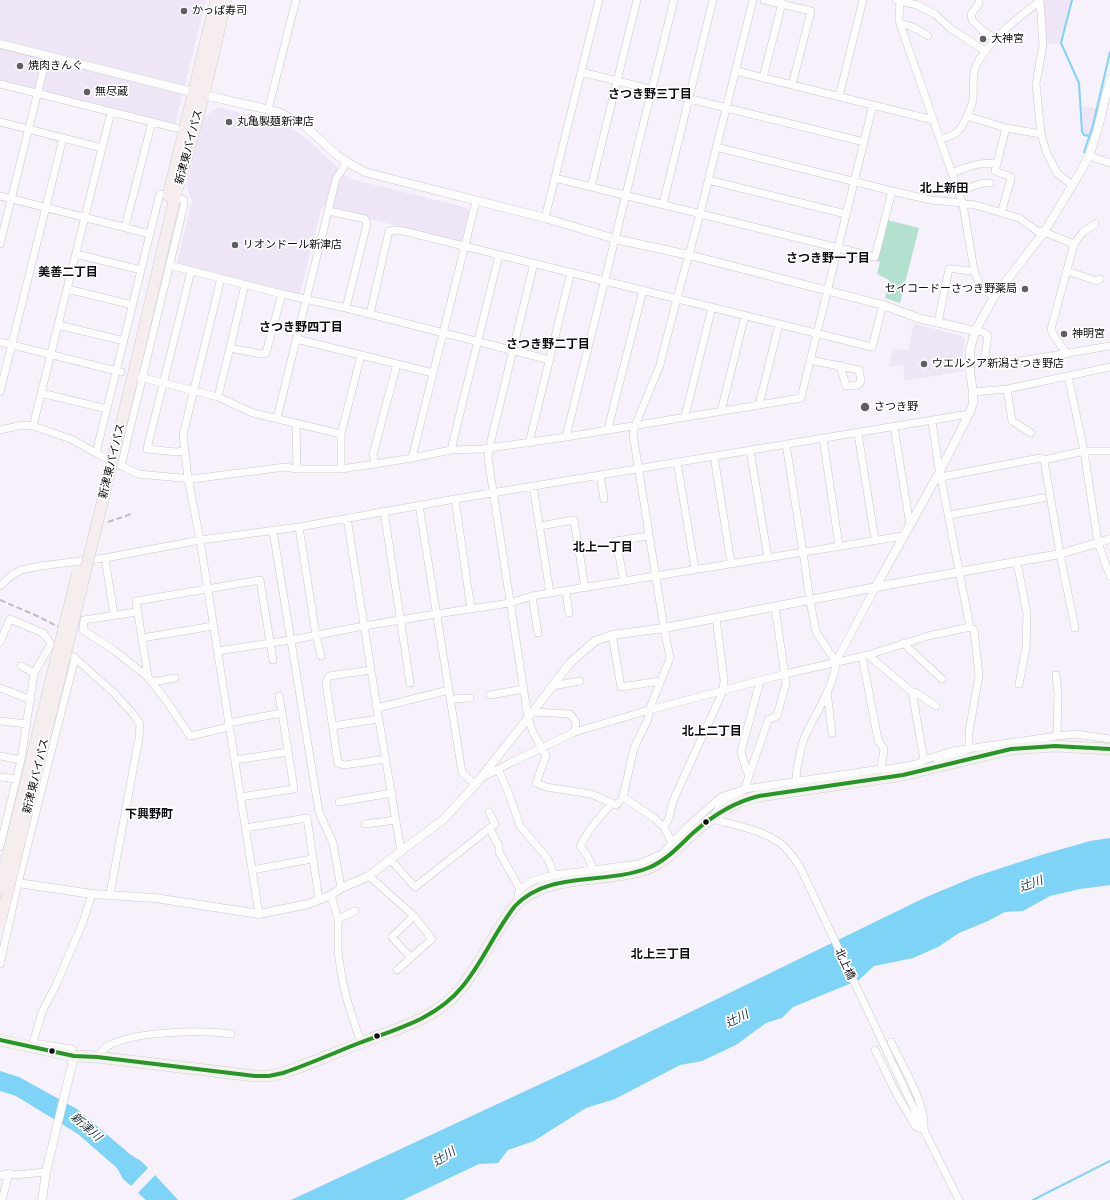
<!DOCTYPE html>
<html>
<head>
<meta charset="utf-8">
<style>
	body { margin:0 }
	canvas { display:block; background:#f6f1fa }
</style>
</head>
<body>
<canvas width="1110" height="1200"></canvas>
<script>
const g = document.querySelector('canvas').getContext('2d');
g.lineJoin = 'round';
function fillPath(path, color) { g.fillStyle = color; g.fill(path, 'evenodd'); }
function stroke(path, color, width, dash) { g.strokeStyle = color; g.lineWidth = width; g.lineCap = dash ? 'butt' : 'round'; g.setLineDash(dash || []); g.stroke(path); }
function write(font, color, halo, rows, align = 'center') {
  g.font = font + ' Inter,"Noto Sans JP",sans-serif'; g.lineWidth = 3.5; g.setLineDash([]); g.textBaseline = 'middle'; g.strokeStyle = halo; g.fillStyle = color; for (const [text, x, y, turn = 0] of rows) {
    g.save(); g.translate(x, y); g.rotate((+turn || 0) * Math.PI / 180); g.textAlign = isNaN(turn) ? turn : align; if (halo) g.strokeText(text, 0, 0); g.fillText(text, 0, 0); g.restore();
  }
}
const built = new Path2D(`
	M0 0H206L175 125 0 82Z
	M1042 0H1072L1061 43 1043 44Z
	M218 107 271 121 286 126 296 131 308 140 350 179 467 208 469 212 462 240 460 241 431 235 322 206 300 293 299 295 178 264 177 262 192 201 186 185 203 118Z
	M1081 107 1099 108 1092 136 1084 135 1083 133Z
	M914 324 963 336 965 340 962 363 963 371 905 381 903 364 888 367 893 348 908 351Z`);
const green = new Path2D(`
	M887 220 919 228 900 303 885 298 889 280 877 274 880 262 877 261Z`);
const water = new Path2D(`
	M1110 838V885L1080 889 1050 896 1023 911 1005 912 988 921 959 933 938 947 913 958 874 966 859 980 793 1007 782 1018 766 1023 736 1045 702 1061 680 1065 615 1099 586 1108 534 1141 508 1150 498 1163 479 1164 403 1200H291L592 1060 924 898 974 877 1041 855 1090 841Z
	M0 1071 19 1077 77 1109 131 1155 141 1161 148 1168 131 1186 123 1179 117 1168 78 1134 16 1096 0 1091Z
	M155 1175 178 1200H146L138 1193Z`);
const stream = new Path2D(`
	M1072 0 1061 43 1079 83 1082 132 1084 135 1089 136
	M1084 152 1093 125 1110 52
	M1033 1200 1110 1161`);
const minor = new Path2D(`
	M764 0 811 11 792 85
	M896 0 917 5 935 14 950 28 985 51
	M900 0 899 19 900 24 963 205 974 270 980 287 994 297
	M979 0V4L971 14 972 20 983 31 996 39
	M1040 0 1043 44 1036 84 1041 134 1047 154 1058 174 1072 185
	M900 24C910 24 920 31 928 36
	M736 71 933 120
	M581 72 864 142
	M763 78 782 3
	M0 84 176 128
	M839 97 863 0
	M268 110 296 0
	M967 116 1006 128 1041 134
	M0 122 102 148
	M941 139C946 137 953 136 957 132 963 127 972 106 973 99 974 86 971 72 979 60 993 37 1019 17 1040 1
	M1089 156 1110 163
	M952 173C967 167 981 161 997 164
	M555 178 875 257 892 191 716 147
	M708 180 846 214
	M591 187 637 0
	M892 191 931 200 963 203
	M959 191 983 183H990
	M0 196 150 234
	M663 204 713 0
	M963 205 972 204 1019 218 1037 231 1044 232 1074 244 1051 329 1054 336 1067 354
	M329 211 365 219 367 224 346 308
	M1001 213 1011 179V177L995 171 1006 128
	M545 218 599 0
	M125 227 152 122
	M0 244 47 55
	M1074 244 1083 232 1095 224
	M76 254 141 270
	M534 263 489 449 488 458 528 718 532 730 546 756 536 783 546 787 591 794 616 805 623 797 634 748 648 719 649 710 670 658 664 628 633 434 635 426 660 365 677 298 700 214 753 0
	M169 265 282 294 346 308 550 360
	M1067 271 1097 281 1100 279
	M221 278 183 435 188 478 200 540 259 914
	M67 289 133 305
	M370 314 389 231 399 230 872 347 883 305
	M938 322 949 269C957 267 965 273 974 270
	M58 325 124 341
	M975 331 983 332 988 335 985 356 989 363 997 365 1110 346
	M0 342 121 372
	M230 348 261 354 266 353 282 294
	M361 355 433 373
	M810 360 859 370 861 381 858 385 851 386H846L840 365
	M397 364 373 454 375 464 412 458 451 450 482 449 566 437 801 398 873 105
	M1068 376 1084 451 1098 543 1110 576
	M140 377 218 397 253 413 341 434
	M1007 389 1012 421 1031 433
	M0 392 63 138
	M973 392 1007 389 1110 367
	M41 393 107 409
	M218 397 245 285
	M759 405 779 324
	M721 411 745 315
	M685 416 712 307
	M277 418 336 179 347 162
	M932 421 938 463 970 627 974 630 979 675 969 732V749L937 763
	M296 424 297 469
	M33 426 111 112
	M894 427 910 525
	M608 429 643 290
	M0 430 22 425 33 426 71 439 96 453 138 474 192 479 285 467 297 469H341V434L361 355 296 339
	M858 434 875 540
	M566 437 674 0
	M823 438 839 546
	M529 443 571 272
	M786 444 803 552 810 601 816 632 836 662
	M451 450 499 255
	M750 450 768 558
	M185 451 176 452 147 449 191 271
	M96 453 159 197 160 194 168 195
	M714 456 731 563
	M412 458 476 201
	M1044 460 1084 451H1110
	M677 462 695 569
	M121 466 184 205V200L175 197
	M341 469 375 464
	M600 475 604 499
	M941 477 1040 458 1044 460 1060 554 1075 628
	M533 486 550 593
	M455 499 471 609
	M419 505 462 772 475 785
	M384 511 410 683
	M949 515 1043 498
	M347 518 377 708 401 851
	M540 526 574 520 585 588
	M299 527 316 635 321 656
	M273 531 319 812 333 843 341 888
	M105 558 114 615
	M1017 562 1027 614 1026 648 1019 684
	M624 581 616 541 649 536
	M0 586 12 575 21 570 40 566 105 558 200 540 299 527 455 499 969 414
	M566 591 569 613
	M532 596 538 633
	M775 607 786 683 777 716 768 720C761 744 751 766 745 789L721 805 712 819C734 825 760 829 780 843 788 849 794 858 800 867L924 1130 959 1200
	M137 612 84 620 83 630 115 651 148 677
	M612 635 621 687 660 681
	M142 638 213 626
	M0 642 10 619 43 633 51 644
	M903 643 942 679
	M217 651 291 640 364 626 436 614 510 603 532 596 550 593 903 536
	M868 655 912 692 924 760
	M862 656 878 740 884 749 881 769
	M21 666 34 673
	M371 670 329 676 326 683 338 763 344 765 386 759
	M1056 675 1058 694 1057 736
	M152 682 175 678
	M552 686 580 681
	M0 688 31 700
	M827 692 832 733
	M912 692H915L936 706
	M490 695 524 689
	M279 696 282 713
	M451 699 470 698
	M377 708 449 690
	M533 712 570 714 576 722 575 732
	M0 721 27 724
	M228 723 282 713 294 789 240 797
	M332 726 379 719
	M229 727 190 736 168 703 148 677 136 601 260 580 273 660
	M0 756 21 760
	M235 760 288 752
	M498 769 509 794 520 826 548 859 554 875
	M749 774 746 769 741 752 760 681
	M0 777 16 779
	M481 778 512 762 575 732 649 710 785 674 868 655 928 636 970 627
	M796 781C796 770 801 746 805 736 815 715 835 684 836 662L875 588
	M623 797 654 818 664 827 672 843 675 841
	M339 802 392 793
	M365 824 396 820
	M664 827 669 818 673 801 723 691 724 680 716 618
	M245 828 307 818 319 899
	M489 828 499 846V852L520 889
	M0 847 21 760 34 673 51 644 75 658 114 693 134 715 140 724 139 738 110 894
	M390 859 415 887 495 824 489 812
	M252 870 312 859
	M594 871 587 855 580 846 590 829 612 803
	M369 876 414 916 432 939 397 970
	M331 895 338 919V952L342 978 347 1000 361 1043
	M520 900 518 894 520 889 532 881 554 875 639 864 662 854 687 827 721 797 745 789 881 769H889L917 764 924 760 953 751 1057 736 1076 734 1110 739
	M338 919 355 911
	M411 958 392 937 414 916
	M0 964 18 883 75 658
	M875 1050 896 1093 916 1127 924 1130C927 1106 902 1065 891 1042
	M70 1056 72 1049 33 1043 42 1012 55 987 83 922 92 894
	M97 1057C100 1053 104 1048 108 1046 134 1031 201 1030 231 1034
	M0 1176 9 1173 14 1175 46 1172
	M2 1200 9 1173`);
const tertiary = new Path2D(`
	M0 44 204 95 279 112 304 125 339 157 347 162 365 172 380 176 545 218 615 239 689 255 883 305 918 318 975 331
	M875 588 940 471 969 414 973 404V392L970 371V350L975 331 994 297 1044 232 1081 171 1089 156 1097 132 1110 80
	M6 880 18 883 92 894 155 898 259 914 308 904 331 895 341 888 369 876 401 851 444 819 475 785 528 718 570 663 595 641 612 635 664 628 887 585 1060 554 1110 539
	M42 1200 46 1172 74 1056`);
const primary = new Path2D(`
	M0 1040 74 1056 97 1057 255 1076H269L283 1073C309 1064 334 1053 360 1043 396 1029 437 1019 462 987 476 969 487 948 499 929 506 919 512 907 521 900 551 874 609 882 646 869 672 860 686 836 708 821 717 815 726 808 736 803 743 800 751 798 759 796L903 775 1011 749 1055 746 1110 749`);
const trunk = new Path2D(`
	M168 196 216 0
	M132 380 175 197 204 95 226 0`);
const rail = new Path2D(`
	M108 522 131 514
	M0 600 35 615 61 628`);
const trunkBridge = new Path2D(`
	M0 887 78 571
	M0 923 132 380`);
const bus1 = new Path2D(`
	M0 1040 74 1056 97 1057 255 1076H269L283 1073C309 1064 334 1053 359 1043 396 1029 436 1019 462 987 483 962 495 931 515 906 549 870 605 885 648 868 666 861 679 846 693 833 712 816 734 802 759 796L903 775 1011 749 1055 746 1110 749`);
const markers = [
	[184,11,4,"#605d63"],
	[983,39,4,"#605d63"],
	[20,66,4,"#605d63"],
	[87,92,4,"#605d63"],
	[229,122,4,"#605d63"],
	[235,245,4,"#605d63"],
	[1025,289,4,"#605d63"],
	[1064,334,4,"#605d63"],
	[924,364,4,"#605d63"],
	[865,407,5,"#605d63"],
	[706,822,3.5,"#100d12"],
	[377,1036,3.5,"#100d12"],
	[52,1051,3.5,"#100d12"]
];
const poiNames = [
	["かっぱ寿司",192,11],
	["大神宮",991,39],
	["焼肉きんぐ",28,66],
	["無尽蔵",95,92],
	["丸亀製麺新津店",237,122],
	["リオンドール新津店",243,245],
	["セイコードーさつき野薬局",1017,289,"right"],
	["神明宮",1072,334],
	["ウエルシア新潟さつき野店",932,364],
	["さつき野",874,407]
];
const streetNames = [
	["新津東バイパス",189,147,-75],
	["新津東バイパス",112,461,-76],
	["新津東バイパス",36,776,-76],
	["北上橋",845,964,65]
];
const neighbourhoodNames = [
	["さつき野三丁目",650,94],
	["北上新田",944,188],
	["さつき野一丁目",828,258],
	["美善二丁目",68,272],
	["さつき野四丁目",301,327],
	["さつき野二丁目",548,344],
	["北上一丁目",603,547],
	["北上二丁目",712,731],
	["下興野町",149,814],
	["北上三丁目",661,954]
];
const waterNames = [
	["辻川",1031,884,-20],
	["辻川",737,1019,-26],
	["新津川",86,1127,41],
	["辻川",444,1157,-32]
];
fillPath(built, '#eee6f6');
fillPath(green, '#b4e0cf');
fillPath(water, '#7ed4f6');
stroke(stream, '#7ed4f6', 2);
stroke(minor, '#ccc8cf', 8);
stroke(tertiary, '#ccc8cf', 9);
stroke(primary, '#d1cfd3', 12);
stroke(trunk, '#d1cfd3', 12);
stroke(minor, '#fefdfe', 7);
stroke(tertiary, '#fefdfe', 8);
stroke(primary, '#f7f1f2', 11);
stroke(trunk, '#f5edee', 11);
stroke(rail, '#bfbdbf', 2, [6, 3]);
stroke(trunkBridge, '#d1cfd3', 12, []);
stroke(trunkBridge, '#f5edee', 11);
stroke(bus1, '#292', 4);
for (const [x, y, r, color] of markers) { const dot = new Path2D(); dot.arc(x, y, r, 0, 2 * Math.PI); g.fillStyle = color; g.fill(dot); stroke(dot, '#fefefe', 1.5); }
write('11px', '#100d12', '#fefefe', poiNames, 'left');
write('11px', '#100d12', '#fefefe', streetNames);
write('bold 12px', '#100d12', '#fefefe', neighbourhoodNames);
write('italic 12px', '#1e333b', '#fefefe', waterNames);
</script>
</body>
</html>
